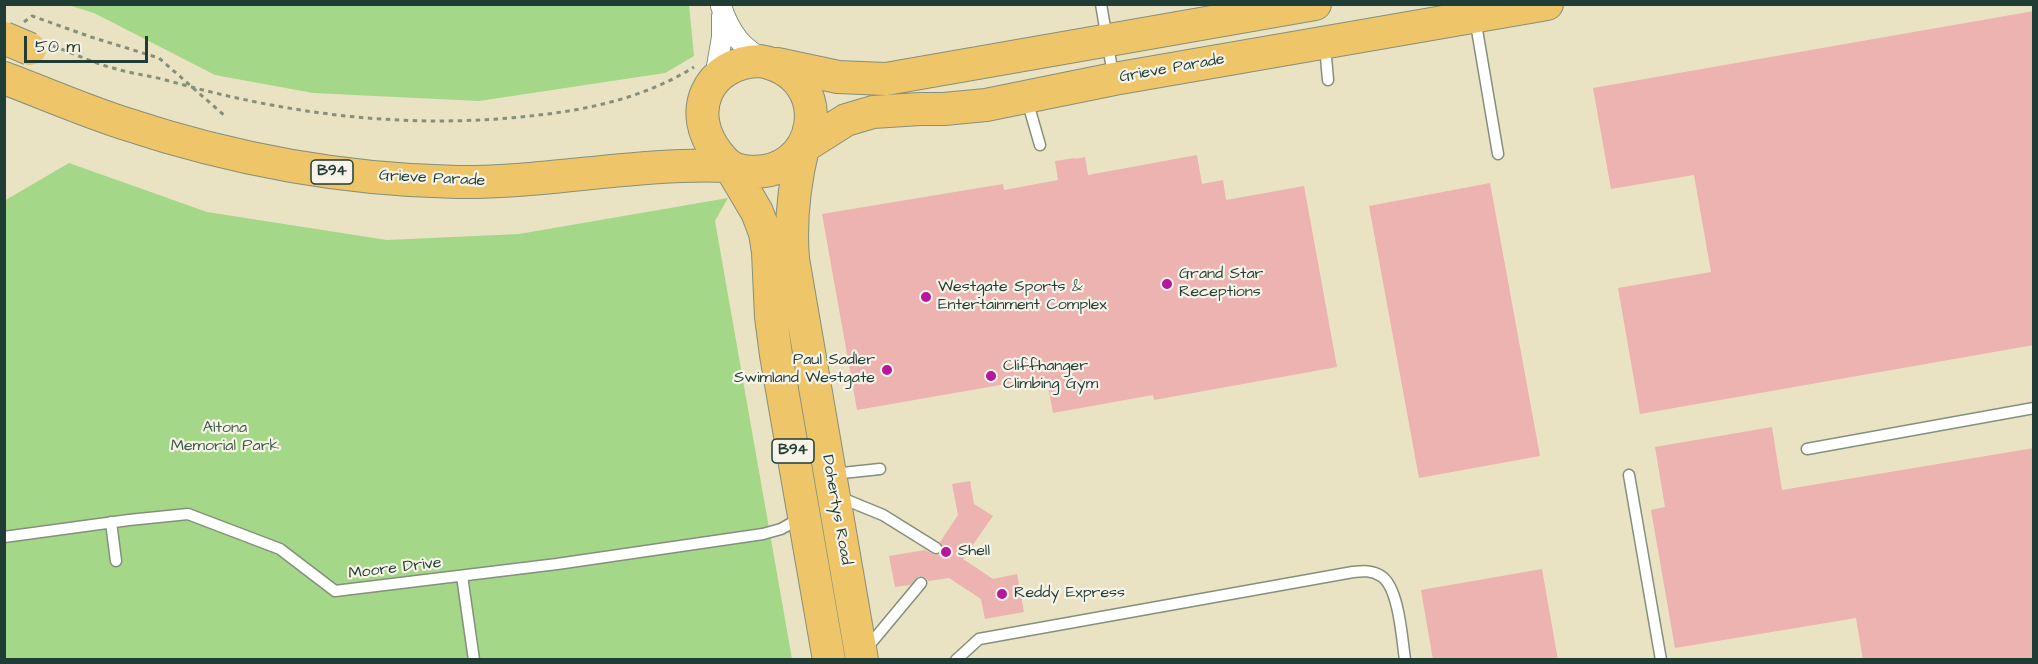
<!DOCTYPE html>
<html>
<head>
<meta charset="utf-8">
<style>
	body { margin:0 }
	#map { position:relative; width:2038px; height:664px; overflow:hidden; background:#e9e3c3; font-family:"Architects Daughter",sans-serif }
	canvas { display:block }
	.frame { position:absolute; inset:0; border:6px solid #1f3d34; pointer-events:none }
	.scale { position:absolute; left:24px; top:36px; width:124px; height:27px; box-sizing:border-box; border:3px solid #1f3d34; border-top:0; padding-left:8px; font-size:18px; line-height:21px; white-space:nowrap; color:#1f3d34; -webkit-text-stroke:4px #f7f3e8; paint-order:stroke }
</style>
</head>
<body>
<div id="map">
<canvas width="2038" height="664"></canvas>
<div class="frame"></div>
<div class="scale">50 m</div>
</div>
<script>
const g = document.querySelector('canvas').getContext('2d');
g.lineJoin = 'round';
function fillPath(path, color) { g.fillStyle = color; g.fill(path, 'evenodd'); }
function stroke(path, color, width, dash) { g.strokeStyle = color; g.lineWidth = width; g.lineCap = dash ? 'butt' : 'round'; g.setLineDash(dash || []); g.stroke(path); }
function write(font, color, halo, rows, align = 'center') {
  g.font = font + ' "Architects Daughter",sans-serif'; g.lineWidth = 4.5; g.setLineDash([]); g.textBaseline = 'middle'; g.strokeStyle = halo; g.fillStyle = color; for (const [text, x, y, turn = 0] of rows) {
    g.save(); g.translate(x, y); g.rotate((+turn || 0) * Math.PI / 180); g.textAlign = isNaN(turn) ? turn : align; if (halo) g.strokeText(text, 0, 0); g.fillText(text, 0, 0); g.restore();
  }
}
const green = new Path2D(`
	M68 5H689L694 56 665 73 479 101 313 93 215 75 94 13Z
	M69 163 207 212 387 240 519 234 728 198 715 221 792 659H5L4 201Z`);
const building = new Path2D(`
	M2034 11V345L1640 414 1618 288 1711 272 1694 175 1611 189 1593 88Z
	M1197 155 1202 184 1223 180 1226 200 1304 186 1337 367 1154 400 1153 395 1053 413 1047 381 1030 384 1029 380 857 410 822 214 1003 184 1004 190 1058 180 1055 161 1075 158V159L1085 157 1088 175Z
	M1490 183 1540 456 1419 478 1369 206Z
	M1772 427 1782 490 2034 448V660H1863L1856 618 1675 648 1651 510 1665 507 1655 447Z
	M970 481 974 504 993 516 963 559 993 579 1017 574 1024 612 985 619 981 599 949 578 928 581 925 577 919 576 910 585 895 587 889 556 925 550 935 555 940 554 943 548 940 542 958 515 952 484Z
	M1542 569 1558 660H1433L1421 590Z`);
const path = new Path2D(`
	M24 22 32 16 91 37 159 58 225 116
	M53 46C73 53 93 63 113 68 129 73 145 75 162 79 282 113 395 129 521 117 582 111 641 100 694 67`);
const lane = new Path2D(`
	M1101 4 1113 75
	M1475 18 1498 154
	M1325 46 1328 80
	M1027 100 1040 145
	M1807 449 2034 408
	M833 474 880 469
	M1629 475 1661 660
	M839 497 883 515 936 548
	M111 522 116 561
	M4 537 129 520 188 514 280 549 335 591 557 564 763 534 781 529 802 517
	M462 576 474 660
	M866 649 921 583
	M956 660 979 639 1353 572C1363 571 1372 570 1381 576 1399 587 1402 639 1405 660`);
const street = new Path2D(`
	M721 6C730 33 742 49 767 61
	M715 78 722 37V16`);
const primary = new Path2D(`
	M760 61C839 75 820 182 744 171 732 170 725 163 718 154 685 113 707 62 760 61Z
	M777 64 838 77 886 79 1315 4
	M4 78C44 93 83 110 123 123 231 159 344 180 457 182 548 183 638 162 729 166
	M805 146 846 120 873 112 920 109H944L986 105 1114 79 1547 4
	M803 148C794 185 790 221 793 259L862 660
	M731 168 757 212 765 233 768 252 771 317 776 355 829 660`);
const primaryBridge = new Path2D(`
	M4 38 30 49`);
const markers = [
	[1167,284,6,"#b5179e"],
	[926,297,6,"#b5179e"],
	[887,370,6,"#b5179e"],
	[991,376,6,"#b5179e"],
	[946,552,6,"#b5179e"],
	[1002,594,6,"#b5179e"]
];
const shields = [
	[332,172,42],
	[793,451,42]
];
const shieldNames = [
	["B94",332,172],
	["B94",793,451]
];
const streetNames = [
	["Grieve Parade",1172,69,-10],
	["Grieve Parade",432,179,3],
	["Dohertys Road",836,510,80],
	["Moore Drive",395,569,-7]
];
const poiNames = [
	["Grand Star",1179,275],
	["Receptions",1179,293],
	["Westgate Sports &",938,288],
	["Entertainment Complex",938,306],
	["Paul Sadler",875,361,"right"],
	["Swimland Westgate",875,379,"right"],
	["Cliffhanger",1003,367],
	["Climbing Gym",1003,385],
	["Shell",958,552],
	["Reddy Express",1014,594]
];
const parkNames = [
	["Altona",225,429],
	["Memorial Park",225,447]
];
fillPath(green, '#a4d787');
fillPath(building, '#ecb3b0');
stroke(lane, '#84907c', 13);
stroke(street, '#84907c', 22);
stroke(primary, '#84907c', 34);
stroke(path, '#84907c', 3, [4.5, 4.5]);
stroke(lane, '#fff', 10);
stroke(street, '#fff', 20);
stroke(primary, '#eec569', 32);
stroke(primaryBridge, '#84907c', 34, []);
stroke(primaryBridge, '#eec569', 32);
for (const [x, y, r, color] of markers) { const dot = new Path2D(); dot.arc(x, y, r, 0, 2 * Math.PI); g.fillStyle = color; g.fill(dot); stroke(dot, '#f7f3e8', 2); }
for (const [x, y, w] of shields) { const box = new Path2D(); box.roundRect(x - w / 2, y - 12, w, 24, 4.5); g.fillStyle = '#f7f3e8'; g.fill(box); stroke(box, '#1f3d34', 1.5); }
write('bold 15px', '#1f3d34', null, shieldNames);
write('16px', '#1f3d34', '#f7f3e8', streetNames);
write('16px', '#1f3d34', '#f7f3e8', poiNames, 'left');
write('16px', '#3a5c45', '#f7f3e8', parkNames);
</script>
</body>
</html>
